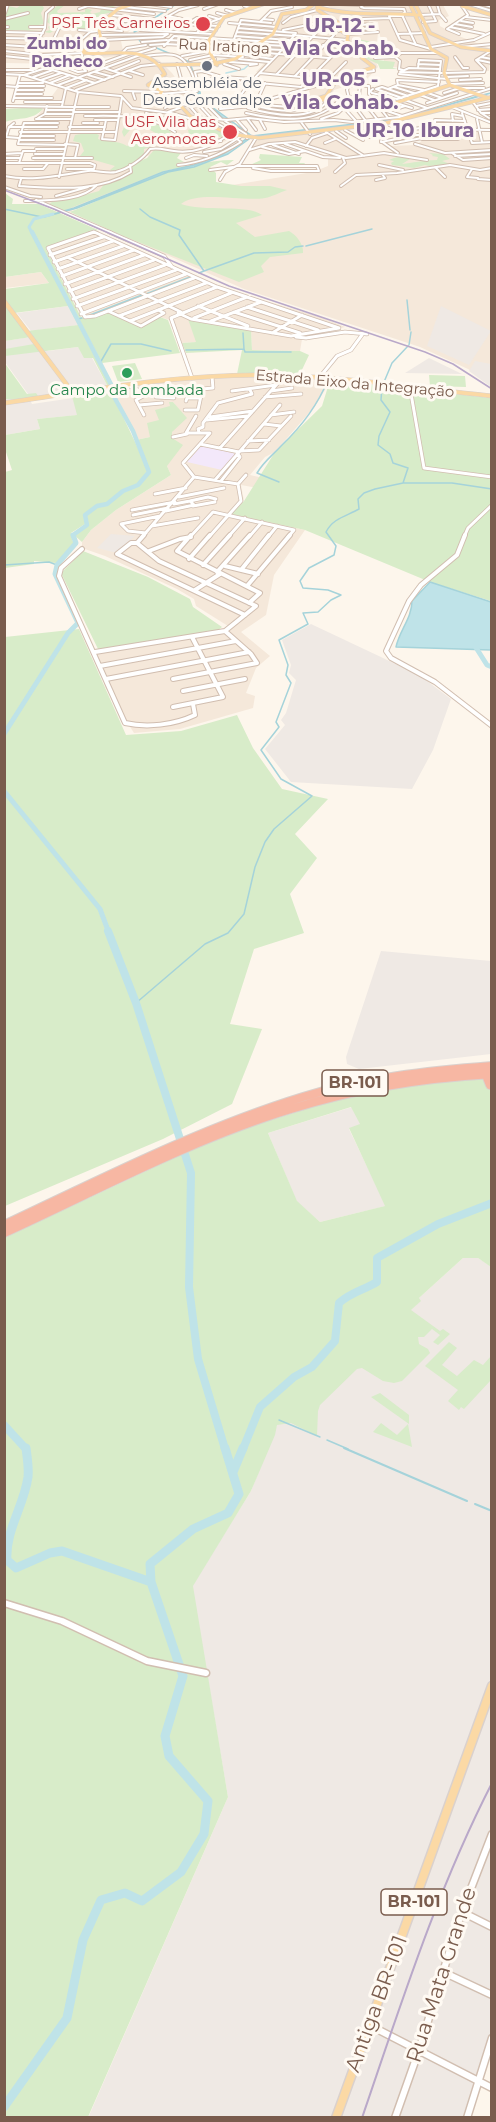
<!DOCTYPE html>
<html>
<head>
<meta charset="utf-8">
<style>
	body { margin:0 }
	#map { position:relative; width:496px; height:2122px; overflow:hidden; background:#fdf6ec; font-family:Montserrat,sans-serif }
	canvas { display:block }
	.frame { position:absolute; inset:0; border:6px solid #7a5c4d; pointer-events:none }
</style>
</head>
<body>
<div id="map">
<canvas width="496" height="2122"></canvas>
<div class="frame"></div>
</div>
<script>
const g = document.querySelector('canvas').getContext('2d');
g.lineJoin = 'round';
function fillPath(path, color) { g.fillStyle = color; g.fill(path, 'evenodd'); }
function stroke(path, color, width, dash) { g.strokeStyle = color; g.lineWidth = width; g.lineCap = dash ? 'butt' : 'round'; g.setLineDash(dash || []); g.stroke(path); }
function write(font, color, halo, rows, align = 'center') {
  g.font = font + ' Montserrat,sans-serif'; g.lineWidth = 6; g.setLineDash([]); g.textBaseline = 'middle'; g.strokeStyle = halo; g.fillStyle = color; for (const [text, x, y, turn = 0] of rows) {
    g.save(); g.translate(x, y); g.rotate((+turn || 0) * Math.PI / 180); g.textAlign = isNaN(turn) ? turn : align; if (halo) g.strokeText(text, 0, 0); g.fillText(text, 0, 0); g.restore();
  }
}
const residential = new Path2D(`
	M5 5H131L142 15 121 41 124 55 60 64 5 63Z
	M326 5H443L449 16 439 20 440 26 454 34 491 49 489 71 385 67 378 22 361 18 368 20 378 33 375 59 378 67 366 80 334 90 330 98 305 102 313 81 256 72 295 31 277 29 282 15 313 6 327 12 337 11Z
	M143 55 159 60 172 73 215 134 231 135 226 141 206 148 101 162 200 163 179 166 71 211 313 172 328 166V156L339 157 298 142 269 143 251 149 256 139 327 132 367 156 382 152 399 153 391 146 416 145 424 139 421 129H480L484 143H492L491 384 468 369 420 347 244 289 67 211 5 189 4 163 34 162 36 145 19 144 20 140 60 85Z
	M91 232 232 291 321 317 345 327 302 339 300 351 252 350 251 331 189 319 197 342 182 343 173 321 160 317 141 327 109 312 84 318 81 316 46 249Z
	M41 272 49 283 5 288V277Z
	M257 372 317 375 328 378 325 390 315 406 275 452 265 457 250 475 272 480 263 489 241 485 244 501 232 513 305 530 274 575 266 615 241 632 270 656 256 668 246 693 255 696 253 708 180 729 134 733 105 687 96 651 223 631 228 626 196 606 194 599 177 589 105 556 82 548V542L91 530 116 510 171 475 167 466 172 432 180 412 173 402 159 420 150 437 136 440 119 401 110 394 113 387 188 377Z`);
const industrial = new Path2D(`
	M68 306 78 325 31 331 17 313Z
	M441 306 491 331 469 365 427 346Z
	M30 337 48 351 78 347 92 358 108 387 38 396 28 394 5 362 4 341Z
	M429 358 462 374 405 373Z
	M475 361 491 364V387L469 371Z
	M73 398 78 415 37 419 40 429 5 435 4 399 30 400 32 404Z
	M111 534 135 536 117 553 97 548Z
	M311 624 419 675 451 699 433 750 412 789 291 782 265 749 285 725 281 720 286 713 296 680 289 673 291 665 282 640Z
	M381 951 491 961V1054L359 1069 347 1064 346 1057Z
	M352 1107 361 1124 349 1129 386 1206 320 1222 297 1202 268 1133Z
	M463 1258H478L492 1267V2030L463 2117 88 2118 228 1797 192 1586 251 1491 277 1425 402 1318 420 1301 419 1298Z`);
const education = new Path2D(`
	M201 446H203L236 454 222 470 187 462Z`);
const green = new Path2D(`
	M4 5 17 8 21 5H42L44 8 41 13 44 24 28 27 30 30 42 31 5 30Z
	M58 5H65L57 11 58 13 85 12V8L92 10 90 12 92 14 100 12 102 7 110 6 107 5H117L111 8 110 10 114 12 98 15 107 17H102L105 18 89 23 93 17 87 24 95 26 91 29 59 30 63 24H53V26L58 28 50 33 44 32 50 30 48 27 51 25 47 22 50 15 48 14Z
	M354 38 372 42 367 44 374 50 390 49 387 51 375 50V54L390 55 374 56 369 59 395 62 393 68 398 69H380L378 64 365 58 367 53 353 43Z
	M39 107 43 109C32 121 19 117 5 122V109Z
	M129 121C143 122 170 122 174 139H180V135L189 134 188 130C201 126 213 129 225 133V136L220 137 190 134 196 137 190 143H199C184 145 185 146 174 140L168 142 161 140 163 137 150 130 149 125H134L124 137 122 132 126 122Z
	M92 132 99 135 98 139C107 142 117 140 127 146L136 142 156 145 144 149V157L118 171 112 172 110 170 115 166 80 156 84 151 81 143 73 141 75 135Z
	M155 149 181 153 177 158 184 162 177 163 179 167 194 165 164 171 63 211 49 204 52 202 67 200 99 191 105 183 132 172 131 165 147 158Z
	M429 153 443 154 450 159 442 161 450 164 429 166 425 165 414 168 392 165 391 163 394 161 389 160C394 158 399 155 410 159L402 164C412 163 424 160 437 160L438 157 432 156 433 155Z
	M260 154 302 157 299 163H305L303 166 250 165 261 160 259 158Z
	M234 160 227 165 221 162 210 167 216 173V182L241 186H270L287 190C280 192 272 197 265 198 242 202 199 190 181 204 202 212 249 204 262 215L236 223 255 237 289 231C296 235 304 244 303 253L270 257 261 266 264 272 239 282 123 236 70 212C122 192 177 160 234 160Z
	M5 193 13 199 12 204H39L98 230 46 249 81 317 89 319 109 312 141 327 160 317 168 320 180 353 102 363 53 269 113 387H108L93 358H84L78 347 5 356V349L34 344 31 337 5 341V289L49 283 41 272 5 277ZM68 306 78 325 27 331 14 313Z
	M188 319 251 330 252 350 300 351 309 355 300 374H237L242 350 186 353 182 343 196 342Z
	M4 362 27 394 36 393 38 396 19 400 5 399Z
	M135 363 142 379 118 382 112 366Z
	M429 375 465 376 466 387 430 386Z
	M330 380 491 398V601L430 582 305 530 231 514 244 501 275 452 322 406Z
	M105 391 115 400 147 467 136 440 150 437 147 423 159 420 155 410 170 406 169 402H173L187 418 172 432V438L183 445 167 466 171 475 116 510 91 530 82 542 74 535 88 525 85 516V524L71 533 74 546 56 563 34 561V564L5 568V472L12 470 5 449V435L40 429 37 419 77 415 72 396Z
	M83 551 148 577 190 599 193 607 222 627 218 630 98 649 61 573Z
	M79 629 126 735 181 731 237 715 253 748 282 789 328 799 295 834 317 858 290 894 304 933 254 949 230 1024 262 1029 232 1104 163 1139 5 1206V637Z
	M487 1076 491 1085V1267L478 1258H463L419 1298 421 1301 411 1310 440 1331 443 1329 450 1334 438 1345 433 1342 440 1335 432 1329 424 1337H418L419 1344 428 1349 430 1353 402 1381 394 1383 383 1381 362 1368 357 1369 320 1405 318 1411 317 1436 291 1423 277 1425 275 1435 251 1491 193 1586 228 1797 88 2117H5L4 1238 235 1129C272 1122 308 1107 345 1097 391 1085 440 1080 487 1076ZM351 1107 360 1124 349 1128 385 1206 320 1222 297 1201 268 1133Z
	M449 1342 457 1348 442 1365 457 1376 474 1360 483 1365 491 1356V1380L464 1409 461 1407 459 1410 448 1401 458 1390 425 1366Z
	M380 1393 409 1415V1424L371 1397Z
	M381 1423 397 1435 408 1424 412 1447 373 1432Z`);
const water = new Path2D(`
	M190 64 196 78 201 103C204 105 209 105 212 107L252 136 397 119 491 93C457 100 425 114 390 121L252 137 228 154 194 167 168 172 77 208 44 217 74 208 163 172 194 165 223 154 251 136 225 120 210 106 200 103Z
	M430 582 491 602V650L396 647C399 631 412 618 412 601Z`);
const streamFar1 = new Path2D(`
	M150 21 176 4
	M140 23 141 29 134 32 140 41 192 63
	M196 88 200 92 201 103
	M4 209 42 217
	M140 209 150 217 180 230 179 235 204 271 199 273
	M306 246 372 229
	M204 271 254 253 288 252 295 247 303 246
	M146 294 190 277
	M407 300 410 330
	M90 315 142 295
	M78 319 82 318
	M243 333 244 349
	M409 345 411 332
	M186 350 244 349 245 352H291
	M100 363 111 344H141L171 351
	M384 382 392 363 408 346
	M279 482 257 473C264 461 273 455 282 445 301 427 318 404 328 380
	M403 483H452L492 489
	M4 565 49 562 57 565
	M136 1003 205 944 228 933 244 914 255 867 265 842 274 829 312 796 281 779 261 750 279 727 276 722 291 683 286 675 288 665 279 640 308 624 303 613 318 612 331 600 341 595 328 590 303 588 300 581 309 568 334 555 336 546 326 532C333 518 347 516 359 509L358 499 364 493 375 489 403 483 408 468 393 463 390 454 378 445 379 436 390 412 381 400 382 386
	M289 1106 365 1085
	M279 1420 320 1437
	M327 1440 348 1449`);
const stream = new Path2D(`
	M344 1448 467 1501
	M475 1504 492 1511`);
const canal = new Path2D(`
	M226 73 244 69 251 63`);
const riverFar4 = new Path2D(`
	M32 233 29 227 34 219 53 214`);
const riverFar3 = new Path2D(`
	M32 232 114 390 112 393 133 431 149 472 138 485 123 491 107 504 97 506 85 515 87 525 73 535 74 537`);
const riverFar2 = new Path2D(`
	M477 643 475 646 487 665 492 667
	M4 734 68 633 78 623 55 574 57 565 76 543 73 535
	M4 791 100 909 109 933`);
const riverFar1 = new Path2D(`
	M108 931 136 1003 191 1173 189 1287 198 1359 225 1449
	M4 1425 26 1449
	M243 1449 260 1407 294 1377 312 1367 335 1341 339 1303C351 1292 364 1290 377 1282V1258L438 1224 492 1203`);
const river = new Path2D(`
	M26 1448C27 1457 29 1467 28 1477 24 1506 5 1531 7 1560L16 1568 50 1553 62 1551 151 1582
	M233 1472 243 1448
	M4 2107 67 2018 83 1940 101 1900 125 1893 142 1901 181 1872 204 1834 208 1801 169 1756 165 1736 183 1676 151 1582 150 1564 193 1529 228 1513 239 1494 225 1448`);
const minorFar3 = new Path2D(`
	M150 4 171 7
	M339 4 363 5
	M363 4 361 7 364 8 404 9 405 12 402 15 416 45
	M437 4 440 14 446 21
	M469 4 492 11
	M482 4 492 7
	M244 6 250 8
	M124 7 165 11
	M79 9 88 6 154 14
	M204 9 218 4
	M226 10 236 13
	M5 13 8 4
	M217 13 228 16
	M111 15 154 19
	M420 15 440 14
	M168 16 182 19
	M209 16 219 19
	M403 16H389L400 40 431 49
	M466 17 492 20
	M4 19 28 13
	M93 19 88 24 99 25
	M263 19 273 20
	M326 19 334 30
	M363 19 390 18
	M106 20 219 26
	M461 21 473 23
	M260 22 271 11 292 7
	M423 22 436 21 428 4
	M189 23 197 18 208 22
	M229 23 276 27
	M283 23 291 17 317 10
	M100 24 135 27
	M154 24 179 10 198 5
	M455 24 472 27
	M4 27H8
	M30 27H45
	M338 27 372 24
	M450 27 484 34
	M97 29 122 31
	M209 29 216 30
	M447 29 468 15 462 6
	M447 29 459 34
	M79 30 92 31
	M140 30 213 34
	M283 30 313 24
	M339 31 373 28
	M4 32 43 33
	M237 32 294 36
	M197 33 203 25 224 17
	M347 34 378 32
	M397 34 424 33
	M99 35 168 34 163 37 102 40
	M293 35 347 40
	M235 36 289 40
	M4 38 54 39
	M169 40 286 46
	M142 42 167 40
	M37 43H52L60 26
	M165 44 283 50
	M4 45 35 47
	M150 45 164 44
	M323 45 340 47
	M35 46 70 49 90 32 97 31
	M164 46 174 36 289 43
	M431 47 474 40 492 32
	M461 47 492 44
	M60 48 67 40
	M283 50 299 52
	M4 51 42 55 84 53
	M248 51 278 54
	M123 52 127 48 146 45
	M382 53H438
	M31 54 45 28 46 13 53 7
	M135 54 155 48
	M279 54 329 58
	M245 55 273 59
	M4 56 52 61
	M146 56C173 52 185 52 194 79
	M182 56 209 51 242 52
	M228 56 241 20 271 23
	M395 57 400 61 399 69 403 70
	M455 57 463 68H468
	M481 57 492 59
	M375 58 395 57 401 53
	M239 59 269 62
	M190 60 213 55 243 57
	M476 60 491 51
	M478 60 492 63
	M230 62 257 64 250 65
	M89 63 131 77
	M89 63 99 59
	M177 64 183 86
	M224 64 239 69
	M418 64 440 65
	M201 65 215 59
	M95 66 131 53
	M46 68 95 83
	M70 69 78 72 86 71 82 67V54
	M4 70H33
	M114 71 139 61
	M130 71 143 75
	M95 72 113 77
	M366 72 374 71 373 68
	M400 72 442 73
	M400 72 409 68 439 69
	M260 73 332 80
	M444 73 484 72 485 69 476 60
	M4 74 24 75 78 92 121 96 132 108 171 113 192 119
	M277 74 316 33
	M399 74 447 79
	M24 75 46 68 58 55
	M88 75 105 80
	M216 75 210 80 248 83
	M295 76 334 35
	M33 77 53 70
	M447 77 468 76
	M161 78 168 79 169 83
	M329 79 346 62
	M41 80 61 73
	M460 80 481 79
	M249 82 301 87 347 41
	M19 83H43
	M50 83 70 75
	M198 84 195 72 202 71 222 77 252 79
	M450 84 483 83
	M58 85 140 55
	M398 85 424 90
	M4 86 18 87
	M18 86H44
	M394 87 414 93
	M462 88H484
	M155 89 194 85
	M373 89 370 91 372 93 397 99 438 86 441 61 419 60 418 68
	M376 89 382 87 408 96
	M376 89 402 98
	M388 89 398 85 397 80 439 82
	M16 90H43
	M76 90 141 66 159 64
	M124 91 162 92
	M293 92 313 99
	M133 93 135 99
	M428 93 442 98
	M444 93 460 88
	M15 94H42
	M160 94 197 91
	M420 95 434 100
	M156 97 176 99
	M359 97 360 84
	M14 98H52
	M349 98 347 90 349 85 369 86V94L388 118
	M350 100 365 120
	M405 100 427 108
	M13 101 20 75
	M257 101 265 83
	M25 102H63
	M473 102 481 113 489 118
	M396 103 412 108
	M427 103 457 93
	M175 104 208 106 221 119
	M188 104 200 118
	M198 104 212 119
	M4 106 74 107
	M62 106 66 88 87 80
	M476 106 491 103
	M74 107H109
	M242 107 336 80
	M261 107C282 112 303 114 320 100
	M452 107 492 123
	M165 108 172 104
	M233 108C248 78 277 60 296 33L238 28
	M248 108C273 115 312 123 329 99
	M220 109 262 105 291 107 310 101
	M220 109 225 98
	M345 109 356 121
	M381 109 402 116
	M46 110H73
	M358 110 369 109 377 119
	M478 110 492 109
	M389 111 405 106
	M73 112H120
	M168 112 182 107
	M146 113 165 119
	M246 113C277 120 319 126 341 98
	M462 113 472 143 492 142
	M481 113H492
	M45 114H72
	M85 116C115 116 149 113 175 132
	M192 117 227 120 249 118 284 122 334 120 352 122 399 117 492 88
	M38 118 45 114 47 106
	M247 118 256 130
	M36 119H71
	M236 119 246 130
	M321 119 338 113 351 101
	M477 119 482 142
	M95 120H118
	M106 120 102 139 115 140 122 97
	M211 120 229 130
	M260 120 265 129
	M435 120V124H466
	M435 120 465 121
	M225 121 246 134 247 138
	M453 121 452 114 463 116
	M301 122 310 134
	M393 122 406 130
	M14 123 9 127 6 137 19 138
	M24 123 18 144 65 145
	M24 123H58
	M83 123H98
	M381 124 396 132
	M372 125 386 134
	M9 127H57
	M69 127H105
	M359 127 363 131 361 132 370 137 420 128
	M420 129 492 130
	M345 130 363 140
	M336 131 346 138
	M20 132H116
	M326 132 364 156
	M20 136H54
	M195 137 221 141
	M422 139H458
	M19 140H54
	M381 141 398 153
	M381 142 417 135 458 134
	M325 143 335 139
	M395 143 422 138
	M65 144 78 145 75 158
	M285 144 323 157 340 158
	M415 144 445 153 492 150
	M273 145 299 154
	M306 146 312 138 327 133
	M262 147 289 154 305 151
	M36 149H64
	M249 150 269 144 295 142 346 158 384 153 427 160
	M204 152 221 149 240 137
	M452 153 463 160 492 158
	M4 154 22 153
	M35 154H63
	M455 156 492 154
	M4 158H20
	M33 158H92
	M186 158 194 155 207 156
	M4 163H90L95 165 94 169
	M19 163 23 151H35
	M178 165C200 163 222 154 241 142L237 139
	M379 165 403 170
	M237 166H317L319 171
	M435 167 445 177
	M253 168 271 171H319
	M24 169H43L48 163
	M67 169H94
	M472 169 467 177 478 178
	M210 170 233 167
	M335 172 345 163 343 158
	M4 176C34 182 58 175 88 171 97 170 107 174 116 172 128 169 143 159 150 149 159 147 165 150 174 151 194 154 214 146 229 134
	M59 177 78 92
	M21 179 19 186C56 188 98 193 131 172L130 165
	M478 179 492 180
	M220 180 225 172 240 164 256 138
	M376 180 385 178 382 174
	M341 186 356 175 397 173 450 165 480 170 492 168
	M4 187 30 196
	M30 196 41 197
	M56 196 88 187
	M36 200 112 233
	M25 201C47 200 81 202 97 185
	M90 233H97`);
const minorFar2 = new Path2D(`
	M109 232 164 256 172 267
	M50 255 103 237
	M67 257 181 312
	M54 262 113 241
	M58 269 123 246
	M62 276 134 250
	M194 278 95 316 85 317 48 248 94 232 217 287 339 328
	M65 284 144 255
	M69 291 154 260
	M73 299 165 265
	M77 306 176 270
	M198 306 248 326
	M247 307 318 330
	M108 311 141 326 164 313 158 310
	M234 312 300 333
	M178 313 191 319 291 336 339 328
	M81 314 186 274
	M119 316 206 283
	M194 318 247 297
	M130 321 217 287
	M211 321 261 302
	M272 333 302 315
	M296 337 306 338 345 332 367 334
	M192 378 171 318 231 293
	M319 378 337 356 351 350 362 335
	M129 386 147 394 213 388 212 377
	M410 388 424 468 492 477
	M232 391 276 385
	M271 391 292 388
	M154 393 156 397 174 398
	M265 397 301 394
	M186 401 187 398H200
	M139 405 162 403
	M185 410H198L202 391
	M144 415 136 400 147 394
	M271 415 294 412
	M210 417 253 411
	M207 420 248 416
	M264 424 281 426
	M199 432 198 429 203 427V423L218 403 252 394 250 390
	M173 437 187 434
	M248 441 269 440
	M200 444 239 452
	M220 448 278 383 279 376
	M240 451 259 450 291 416
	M194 477 183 463 210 433H186L196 416
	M194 477 238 484
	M215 480 280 405
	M221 481 240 457 237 453
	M238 484 246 475
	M155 494 186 488
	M179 497 224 488
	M190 501 208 497 216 499
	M193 506 215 502
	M132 510 175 502
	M166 511 194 505 190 501 174 504
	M133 515 168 508
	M152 526 198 518
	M146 533 128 531 121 524 160 516
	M142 537 194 477
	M190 537 213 512 294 530 288 537
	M209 537 241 501 238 484
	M228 537 245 518
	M249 537 262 522
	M268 537 277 526
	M464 537 468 528 492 505`);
const minorFar1 = new Path2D(`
	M144 535 137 543 159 561 256 606 225 631
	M191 535 177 551 260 593 249 603
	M465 535 457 555 421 585 409 601 386 651 391 658 435 682 492 726
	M137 543H131L117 554 245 615
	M82 549 61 568 59 576 125 723C147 728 174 725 195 715L193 704
	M149 551 180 539 191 537
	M189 559 210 535
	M203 565 230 535
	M225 566 258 574
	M241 570 269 535
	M217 572 250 535
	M247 586 290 535
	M195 590 220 574
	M95 652 225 631
	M100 666 236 641
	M106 679 249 652
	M173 679 257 663 251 654 225 631
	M183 691 245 679
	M173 707 223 697 192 637`);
const minor = new Path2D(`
	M4 1603 62 1621 147 1661 206 1673
	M462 1912 492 1927
	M443 1972 492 1995
	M369 2025 492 2088
	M395 2118 419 2050 460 1917 492 1834
	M467 2118 492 2038`);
const majorFar2 = new Path2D(`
	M133 4 118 9 98 26 102 43 83 51 84 53C113 56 148 43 165 74L148 85 162 91 156 100 181 106 190 116 229 134 259 138 386 123 492 97
	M410 4 431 49 447 58 444 73 450 85
	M415 4 430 33 461 47 492 51
	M462 6 492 15
	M318 7C349 17 387 12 420 15
	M160 65 213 64 235 59 273 34 282 14 306 10 314 4
	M217 65 209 51V40L224 17 263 4
	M450 85 488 98
	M322 100 358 97 369 109 380 108 450 85
	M310 101 326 96 337 80 374 67 362 58 347 40 348 35 338 29 339 23 317 10V4`);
const majorFar1 = new Path2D(`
	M4 301 73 393
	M4 403C87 391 172 375 257 375 336 375 414 388 492 396`);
const major = new Path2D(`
	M336 2118 492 1686`);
const highway = new Path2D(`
	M486 1075 490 1085
	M4 1225C102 1179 199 1129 303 1097 364 1078 428 1071 492 1066
	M4 1233C98 1190 192 1139 291 1109 357 1088 424 1078 492 1074`);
const tramFar1 = new Path2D(`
	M4 190 54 209 229 286 425 352 453 364 492 389`);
const tram = new Path2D(`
	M362 2118C401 2004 437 1890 492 1783`);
const markers = [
	[203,24,8,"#e0444e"],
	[207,66,6,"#6b7280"],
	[230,132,8,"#e0444e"],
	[127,373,6,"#2e9e5b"]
];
const farHealthnames = [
	["PSF Três Carneiros",190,24],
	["USF Vila das",216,123],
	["Aeromocas",216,140]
];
const farStreetnames = [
	["Rua Iratinga",224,47,3],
	["Estrada Eixo da Integração",355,384,5]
];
const farWorshipnames = [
	["Assembléia de",207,84],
	["Deus Comadalpe",207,101]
];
const farLeisurenames = [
	["Campo da Lombada",127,391]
];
const farNeighbourhoodnames = [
	["Zumbi do",67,44],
	["Pacheco",67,62]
];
const shields = [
	[355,1083,66],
	[414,1902,66]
];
const shieldNames = [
	["BR-101",355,1083],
	["BR-101",414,1902]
];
const farDistrictnames = [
	["UR-12 -",340,26],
	["Vila Cohab.",340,49],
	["UR-05 -",340,80],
	["Vila Cohab.",340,103],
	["UR-10 Ibura",415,131]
];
const nearStreetnames = [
	["Rua Mata Grande",442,1975,-72],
	["Antiga BR-101",377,2004,-70]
];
fillPath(residential, '#f5e8da');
fillPath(industrial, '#efe9e4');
fillPath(education, '#f3e8fa');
fillPath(green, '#d8ecc9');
fillPath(water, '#bfe3e8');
stroke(water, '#a5d3da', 1.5);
stroke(streamFar1, '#a5d3da', 1.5);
stroke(stream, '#a5d3da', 2);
stroke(canal, '#bfe3e8', 1.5);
stroke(riverFar4, '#bfe3e8', 3);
stroke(riverFar3, '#bfe3e8', 4.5);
stroke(riverFar2, '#bfe3e8', 5);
stroke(riverFar1, '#bfe3e8', 8);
stroke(river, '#bfe3e8', 9);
stroke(minorFar3, '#d1beb0', 4);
stroke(minorFar2, '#d1beb0', 4.5);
stroke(minorFar1, '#d1beb0', 6);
stroke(minor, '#d1beb0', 9);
stroke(majorFar2, '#dad1cd', 4.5);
stroke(majorFar1, '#dad1cd', 5);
stroke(major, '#dad1cd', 11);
stroke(highway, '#dad1cd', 10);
stroke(minorFar3, '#fff', 2);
stroke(minorFar2, '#fff', 3);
stroke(minorFar1, '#fff', 4);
stroke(minor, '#fff', 6);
stroke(majorFar2, '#fbd9a5', 3);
stroke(majorFar1, '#fbd9a5', 4);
stroke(major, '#fbd9a5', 8);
stroke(highway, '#f7b7a3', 8);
stroke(tramFar1, '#b9a8c9', 1.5);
stroke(tram, '#b9a8c9', 2);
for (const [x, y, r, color] of markers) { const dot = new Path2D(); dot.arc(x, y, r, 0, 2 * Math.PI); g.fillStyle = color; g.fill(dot); stroke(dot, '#fffaf3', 2); }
write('15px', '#be3a42', '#fffaf3', farHealthnames, 'right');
write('15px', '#7a5c4d', '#fffaf3', farStreetnames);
write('15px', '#5b616d', '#fffaf3', farWorshipnames);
write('15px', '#27864d', '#fffaf3', farLeisurenames);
write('bold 16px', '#846695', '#fffaf3', farNeighbourhoodnames);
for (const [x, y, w] of shields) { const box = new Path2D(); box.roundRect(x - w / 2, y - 13, w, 26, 4.5); g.fillStyle = '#fffaf3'; g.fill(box); stroke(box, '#7a5c4d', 1.5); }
write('bold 16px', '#7a5c4d', null, shieldNames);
write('bold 20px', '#846695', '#fffaf3', farDistrictnames);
write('21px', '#7a5c4d', '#fffaf3', nearStreetnames);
</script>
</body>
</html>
